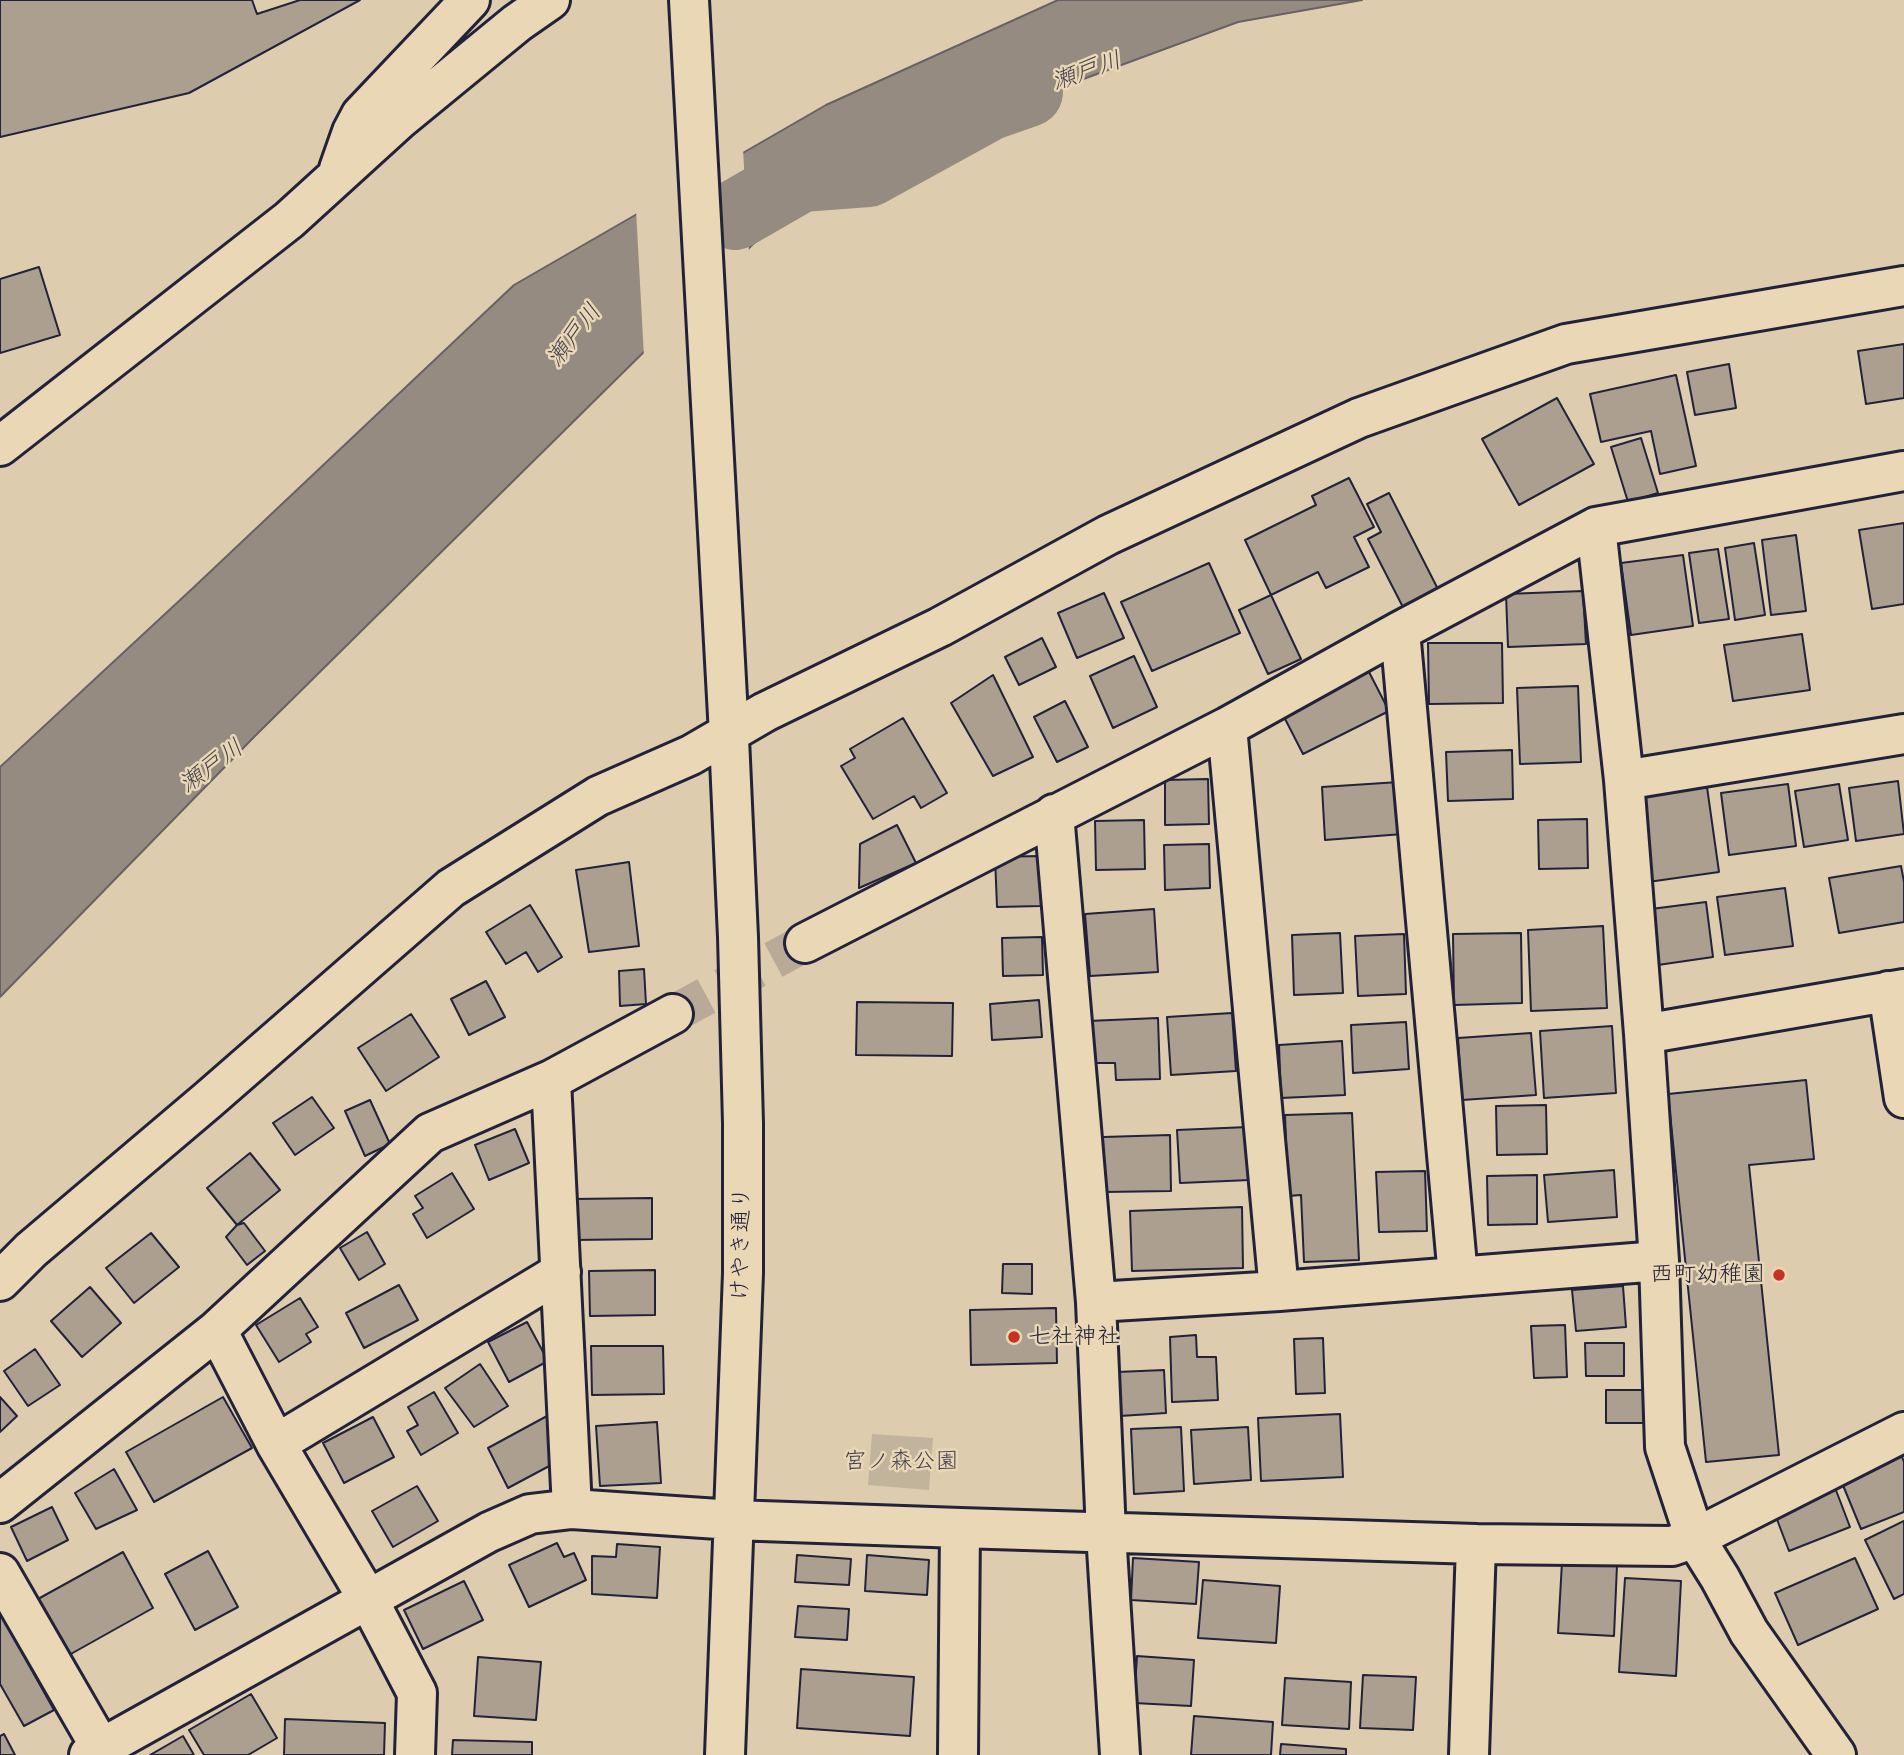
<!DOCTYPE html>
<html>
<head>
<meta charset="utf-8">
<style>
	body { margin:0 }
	canvas { display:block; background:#deccae }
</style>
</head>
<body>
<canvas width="1904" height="1755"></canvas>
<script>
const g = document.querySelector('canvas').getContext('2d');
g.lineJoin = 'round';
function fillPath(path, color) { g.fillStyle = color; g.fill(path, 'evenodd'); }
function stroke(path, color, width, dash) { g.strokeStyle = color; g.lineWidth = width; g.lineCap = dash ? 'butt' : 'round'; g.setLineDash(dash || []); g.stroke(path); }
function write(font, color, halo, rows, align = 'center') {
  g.font = font + ' Sriracha,"Klee One",sans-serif'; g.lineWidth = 5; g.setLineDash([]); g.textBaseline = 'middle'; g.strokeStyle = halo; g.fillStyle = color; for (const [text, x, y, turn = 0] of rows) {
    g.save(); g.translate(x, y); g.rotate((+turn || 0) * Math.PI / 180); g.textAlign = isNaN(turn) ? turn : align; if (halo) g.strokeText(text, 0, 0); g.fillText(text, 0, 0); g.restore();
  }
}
const green = new Path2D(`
	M872 1434 933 1438 929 1490 868 1485Z`);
const water = new Path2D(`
	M1058 0H1362L1238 22 823 175 255 736 0 997V767L193 588 514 285 826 105Z`);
const pier = new Path2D(`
	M743 149 749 253 644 357 636 210Z`);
const river = new Path2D(`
	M735 215 801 177 868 172 988 106 1028 92`);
const building = new Path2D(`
	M0 0H252L257 14 300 0H360L189 93 0 137Z
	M39 267 60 335 0 353V279Z
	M1904 344V398L1866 404 1858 351Z
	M1729 364 1736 408 1695 415 1687 372Z
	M1676 375 1696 466 1660 474 1651 431 1601 442 1590 394Z
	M1557 398 1594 464 1519 505 1482 439Z
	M1641 438 1658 493 1628 502 1611 447Z
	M1349 478 1374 527 1354 537 1369 567 1326 588 1318 572 1271 595 1245 540 1316 505 1312 496Z
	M1389 493 1442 597 1407 615 1368 539 1381 532 1367 504Z
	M1904 523V604L1872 609 1859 530Z
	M1796 535 1806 611 1771 615 1762 540Z
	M1754 543 1765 615 1735 620 1725 548Z
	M1718 549 1729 619 1699 623 1689 553Z
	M1683 555 1693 626 1631 635 1621 563Z
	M1209 563 1240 633 1152 671 1121 602Z
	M1583 591 1586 644 1508 647 1506 594Z
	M1104 593 1124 638 1077 658 1058 613Z
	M1271 595 1301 659 1268 674 1239 610Z
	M1802 634 1810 690 1733 701 1724 645Z
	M1042 638 1056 667 1019 685 1005 657Z
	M1428 643H1502L1503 703 1429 704Z
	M1134 656 1157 707 1113 728 1090 676Z
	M1368 670 1389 711 1303 754 1282 713Z
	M993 675 1033 757 993 776 951 703Z
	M1578 686 1581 762 1520 764 1517 688Z
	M1065 701 1088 747 1057 762 1034 717Z
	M903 718 947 793 921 808 914 796 873 819 841 766 855 758 850 749Z
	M1512 750 1513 799 1448 801 1446 752Z
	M1208 779 1209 824 1165 825V780Z
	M1898 781 1904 834 1856 841 1849 788Z
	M1399 782 1403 834 1325 840 1322 787Z
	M1788 784 1796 846 1729 855 1721 793Z
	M1839 784 1848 840 1804 847 1795 791Z
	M1707 787 1719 872 1648 882 1636 796Z
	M1587 819 1588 868 1539 869 1538 820Z
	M1144 820 1145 869 1096 870 1095 821Z
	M897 825 916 863 859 888 860 844Z
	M1209 844 1210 888 1165 890 1164 845Z
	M1039 856 1041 906 997 907 995 857Z
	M629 862 639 946 589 952 576 870Z
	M1901 866 1904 882V922L1839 933 1829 878Z
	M1785 888 1793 946 1725 955 1717 897Z
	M1706 902 1713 957 1651 966 1643 910Z
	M530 905 562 957 538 972 526 952 506 964 486 932Z
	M1154 909 1158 972 1090 976 1085 914Z
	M1603 926 1607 1008 1531 1011 1528 930Z
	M1340 933 1343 993 1294 995 1292 935Z
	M1521 933 1522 1003 1454 1005 1453 934Z
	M1404 934 1406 994 1358 996 1355 936Z
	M1042 937 1043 975 1003 976 1002 938Z
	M644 969 646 1004 620 1006 619 971Z
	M486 981 505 1017 469 1035 451 999Z
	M1039 1000 1042 1037 992 1040 990 1004Z
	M857 1002 953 1003 952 1056 856 1055Z
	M1232 1013 1236 1071 1171 1075 1167 1017Z
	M411 1014 439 1057 386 1091 358 1048Z
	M1158 1018 1160 1079 1116 1080 1115 1063H1090L1088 1021Z
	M1406 1022 1409 1069 1353 1073 1351 1025Z
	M1612 1026 1616 1093 1544 1098 1540 1031Z
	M1531 1033 1536 1095 1462 1100 1458 1038Z
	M1342 1041 1345 1095 1281 1098 1279 1045Z
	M1806 1080 1814 1159 1749 1165 1779 1455 1706 1462 1668 1094Z
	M312 1097 334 1128 295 1155 273 1123Z
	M370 1100 390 1144 365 1156 345 1111Z
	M1546 1105 1547 1154 1497 1155 1496 1106Z
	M1352 1113 1359 1260 1304 1262 1301 1195 1288 1196 1285 1115Z
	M1248 1127 1250 1180 1180 1183 1177 1130Z
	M515 1129 529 1163 489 1180 475 1145Z
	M1170 1135 1171 1191 1104 1192 1103 1137Z
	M250 1153 280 1190 237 1225 207 1188Z
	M1614 1170 1617 1217 1548 1222 1544 1175Z
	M1425 1171 1427 1231 1379 1232 1376 1172Z
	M452 1173 474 1209 427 1238 413 1214 423 1208 415 1196Z
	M1537 1175V1224L1488 1225 1487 1176Z
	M652 1198V1239L573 1240V1199Z
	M1242 1207 1243 1268 1132 1271 1130 1211Z
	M244 1223 265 1251 247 1265 226 1237 237 1225Z
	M367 1232 385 1264 359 1280 340 1248Z
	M151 1233 179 1267 134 1303 106 1268Z
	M1003 1264H1032V1294L1002 1293Z
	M655 1270V1315L590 1316 589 1271Z
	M399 1285 418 1320 364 1348 346 1313Z
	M1623 1286 1626 1327 1576 1331 1572 1290Z
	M90 1287 121 1323 82 1357 51 1321Z
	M300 1298 318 1327 306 1334 311 1342 279 1362 256 1325Z
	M1056 1308 1057 1363 971 1365 970 1310Z
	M527 1322 548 1361 509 1382 488 1342Z
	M1565 1325 1567 1377 1534 1378 1531 1326Z
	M1196 1335 1197 1357H1216L1218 1400 1172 1402 1170 1337Z
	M1323 1338 1325 1393 1296 1394 1294 1339Z
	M1585 1343H1624V1376H1586Z
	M591 1346H663L664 1394 592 1395Z
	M35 1349 60 1385 28 1406 4 1371Z
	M480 1364 508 1406 474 1427 445 1388Z
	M1164 1370 1166 1413 1120 1416 1117 1372Z
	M1606 1390H1644V1423H1606Z
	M434 1392 458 1433 421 1455 407 1431 418 1425 408 1407Z
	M0 1397 17 1416 0 1432Z
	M223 1397 252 1448 154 1502 126 1452Z
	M1340 1414 1343 1477 1261 1481 1258 1418Z
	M547 1416 553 1464 508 1488 488 1448Z
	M373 1417 394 1457 344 1483 323 1443Z
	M657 1422 661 1483 600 1486 596 1426Z
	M1181 1427 1184 1491 1134 1494 1131 1429Z
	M1248 1427 1251 1480 1194 1484 1191 1430Z
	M1901 1454 1904 1462V1512L1861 1529 1840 1478Z
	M114 1469 137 1510 96 1529 75 1493Z
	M1834 1485 1850 1527 1789 1551 1773 1509Z
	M417 1486 438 1521 393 1547 372 1511Z
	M52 1507 68 1540 27 1561 11 1527Z
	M1904 1521V1594L1894 1599 1865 1540Z
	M557 1543 564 1557 574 1553 586 1580 529 1607 509 1565Z
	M617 1544 660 1547 657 1598 592 1594V1556L616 1557Z
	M208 1551 238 1607 195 1630 165 1574Z
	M123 1552 153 1608 69 1655 38 1599Z
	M797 1555 851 1559 849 1585 795 1582Z
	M867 1555 929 1560 927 1595 865 1591Z
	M1133 1558 1199 1562 1196 1604 1131 1600Z
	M1855 1558 1878 1609 1798 1645 1775 1593Z
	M1562 1562 1617 1565 1614 1636 1558 1633Z
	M1625 1578 1681 1581 1676 1676 1619 1672Z
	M1203 1580 1280 1586 1276 1643 1198 1638Z
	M464 1581 483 1620 423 1649 404 1610Z
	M798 1606 849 1609 847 1640 795 1637Z
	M0 1613 54 1710 24 1726 0 1684Z
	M1137 1656 1194 1660 1191 1706 1134 1703Z
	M478 1657 541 1662 536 1720 474 1716Z
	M801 1669 914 1677 910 1736 797 1728Z
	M1363 1675 1416 1677 1413 1730 1360 1728Z
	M1285 1678 1351 1682 1349 1729 1282 1725Z
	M251 1694 277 1738 248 1755H204L189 1730Z
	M1194 1716 1273 1722 1271 1755H1191Z
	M285 1719 385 1723 384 1755H284Z
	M4 1734 15 1755H0V1736Z
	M183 1736 194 1755H150Z
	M453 1740 532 1742V1755H452Z
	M1281 1744 1346 1749V1755H1280Z`);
const minorTunnel = new Path2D(`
	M673 1014 805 943`);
const minor = new Path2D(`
	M689 0 728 716 738 937 743 1123V1273L725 1755
	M339 169 352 132 361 115 470 0
	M0 446 289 220 400 119 517 23 550 0
	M1596 527 1624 780 1644 1034 1659 1261 1665 1447 1695 1538 1720 1578 1749 1632 1836 1755
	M1400 631 1458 1277
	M1227 727 1279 1291
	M1624 780 1904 734
	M1054 814 1096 1302 1106 1533 1120 1755
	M805 943 1227 727 1400 631 1596 527 1904 471
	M1888 991 1904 1098
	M1644 1034 1904 989
	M551 1080 572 1509
	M0 1281 31 1250 208 1100 451 888 598 796 691 755 765 712 940 627 1108 535 1359 418 1566 344 1904 286
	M1096 1302 1279 1291 1659 1261
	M217 1330 276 1444 369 1601 417 1693 415 1755
	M276 1444 561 1272
	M0 1503 217 1330 430 1133 551 1080 673 1014
	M0 1573 105 1755
	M89 1755 489 1532 530 1514 572 1509 733 1520 960 1528 1476 1544 1672 1546 1695 1538 1904 1432
	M958 1755 960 1528
	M1469 1755 1476 1544`);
const markers = [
	[1779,1275,7,"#c8321e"],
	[1014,1337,7,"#c8321e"]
];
const streetNames = [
	["けやき通り",742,1244,-89]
];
const poiNames = [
	["西町幼稚園",1765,1275],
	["七社神社",1028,1337,"left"]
];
const parkNames = [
	["宮ノ森公園",901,1462]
];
const waterNames = [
	["瀬戸川",1087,72,-19],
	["瀬戸川",575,336,-52],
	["瀬戸川",212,767,-36]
];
fillPath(green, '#c2b39d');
fillPath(water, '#968b81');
stroke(water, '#686165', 2);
fillPath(pier, '#deccae');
stroke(river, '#968b81', 70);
fillPath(building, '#ac9f90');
stroke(building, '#22223b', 2);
stroke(minorTunnel, '#b8aa97', 38, [38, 19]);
stroke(minor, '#22223b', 44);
stroke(minor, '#ead7b5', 38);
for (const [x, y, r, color] of markers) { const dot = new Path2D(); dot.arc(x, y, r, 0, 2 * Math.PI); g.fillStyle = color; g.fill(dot); stroke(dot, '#ead7b5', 2.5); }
write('23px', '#22223b', '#ead7b5', streetNames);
write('23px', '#22223b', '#ead7b5', poiNames, 'right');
write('23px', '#423f4f', '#ead7b5', parkNames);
write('italic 24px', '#454250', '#ead7b5', waterNames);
</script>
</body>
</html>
